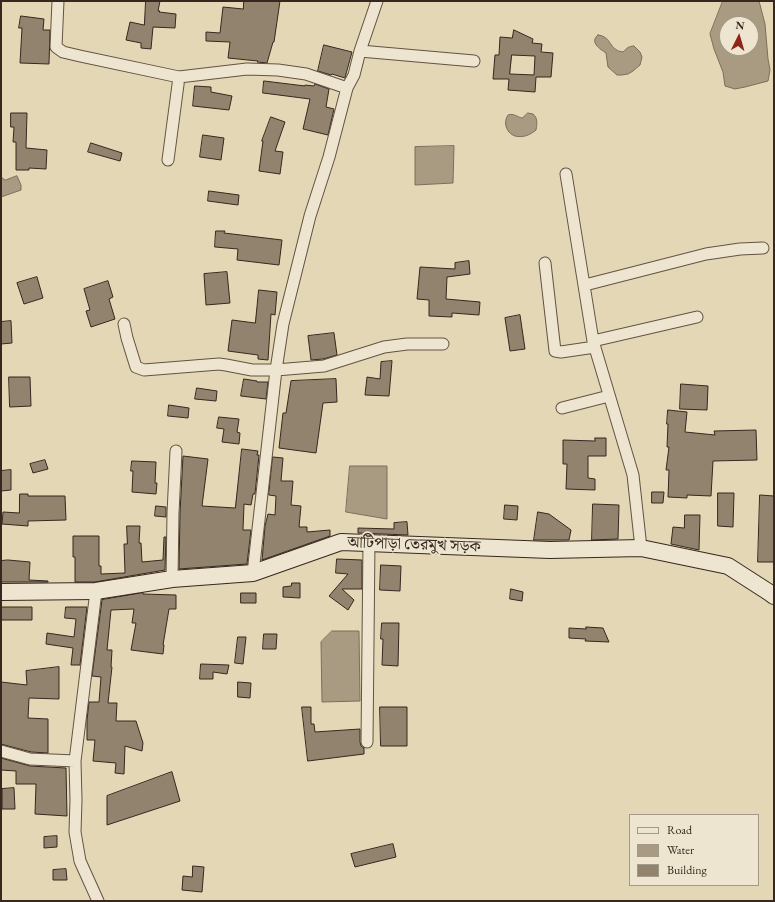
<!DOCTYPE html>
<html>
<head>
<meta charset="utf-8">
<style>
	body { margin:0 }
	#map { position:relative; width:775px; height:902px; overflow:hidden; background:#e4d7b5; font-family:"EB Garamond",serif }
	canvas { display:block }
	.frame { position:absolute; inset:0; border:2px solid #37271f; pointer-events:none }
	.legend { position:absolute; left:629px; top:814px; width:130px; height:72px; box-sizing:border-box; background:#ede5cf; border:1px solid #a49989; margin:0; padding:5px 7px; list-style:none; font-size:12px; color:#37271f }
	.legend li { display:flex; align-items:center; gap:8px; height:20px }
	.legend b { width:20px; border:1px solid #a49989 }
	.north { position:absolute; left:719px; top:16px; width:40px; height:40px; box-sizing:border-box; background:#ede5cf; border:1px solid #a49989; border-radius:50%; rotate:5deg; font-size:11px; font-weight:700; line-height:16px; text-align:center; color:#37271f }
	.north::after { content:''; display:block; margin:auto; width:14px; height:18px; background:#8f2418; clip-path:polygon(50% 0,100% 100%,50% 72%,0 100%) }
</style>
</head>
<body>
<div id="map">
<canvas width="775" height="902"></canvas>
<div class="frame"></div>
<ul class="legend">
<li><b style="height:5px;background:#ede5cf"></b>Road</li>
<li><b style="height:11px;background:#a99b82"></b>Water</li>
<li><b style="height:11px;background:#91836d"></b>Building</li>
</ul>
<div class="north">N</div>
</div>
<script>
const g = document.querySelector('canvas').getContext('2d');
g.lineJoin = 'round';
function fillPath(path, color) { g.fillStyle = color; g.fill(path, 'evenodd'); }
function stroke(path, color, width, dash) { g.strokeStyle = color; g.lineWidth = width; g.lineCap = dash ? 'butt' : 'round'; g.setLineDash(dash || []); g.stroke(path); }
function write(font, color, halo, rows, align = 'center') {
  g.font = font + ' "EB Garamond","Noto Serif Bengali",serif'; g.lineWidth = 3.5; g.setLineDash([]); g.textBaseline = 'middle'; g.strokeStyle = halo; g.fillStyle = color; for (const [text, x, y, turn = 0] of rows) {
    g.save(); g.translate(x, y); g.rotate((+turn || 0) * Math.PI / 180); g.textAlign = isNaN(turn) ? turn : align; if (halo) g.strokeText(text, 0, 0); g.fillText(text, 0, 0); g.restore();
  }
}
const water = new Path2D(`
	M723 1H759L765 24 768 59 770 70 768 81 745 87 735 89 725 86 723 72 714 49 710 34ZM727 24H751V48H727Z
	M598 35C612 36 609 51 623 52 627 48 629 46 634 46L640 52 642 57 640 65 633 71 628 74 622 75H617L608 67 606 53C600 49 589 42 598 35Z
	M528 113 533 114C538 118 537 124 536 130 530 135 523 138 515 136 506 133 503 122 508 115 514 113 517 117 522 118Z
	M454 146 453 183 415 185V147Z
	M17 176 21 185V190L1 197V177L5 180Z
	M350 466H387V519L346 512Z
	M332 631H359L360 701 322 702 321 642Z`);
const building = new Path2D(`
	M146 1H160L158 11H160L159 12 176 14 175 28 153 27 151 49 141 48V43L126 40 130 22 144 25Z
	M244 1H280L274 42H273L267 63 257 62 258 61 228 58 230 42 206 41V32L220 33 223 7 243 9Z
	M21 16 44 19 43 30H50L49 64 20 63 22 28H19Z
	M514 30 533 39 532 43 542 44 541 52 553 53 551 77H536L535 92 508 90 509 79H493L495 55H499L500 37 512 38ZM512 55 535 56 534 75 510 74Z
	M324 45 352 52 346 74 345 78 332 74 331 75 318 71Z
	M264 81 305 86V85L314 86 315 84 329 89 326 107 334 109 328 135 303 129 310 99 263 93Z
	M195 86 211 87V92L232 96 229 110 193 106Z
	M11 113H27L26 148 47 150 46 169 29 168V170H16V142H13L14 127H11Z
	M271 117 285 122 275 151 283 152 280 174 259 171 263 141H262Z
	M203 135 224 138 221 160 200 157Z
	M91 143 122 153 120 161 88 152Z
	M209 191 239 195 238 205 208 201Z
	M216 231H225L224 233 282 240 279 265 237 260 238 249 215 247Z
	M469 261 470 274 447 277 446 299 480 302 479 315 452 313V317L429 316V300L417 299 420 267 455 269V263Z
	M227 272 230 303 206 305 204 274Z
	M37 277 43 298 24 304 17 283Z
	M108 281 113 297 109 299 115 319 91 327 86 311 90 310 84 289Z
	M259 290 277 292 275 315 271 314 268 360 258 359V355L228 351 232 320 255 323Z
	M520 315 525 349 510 351 505 318Z
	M11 321 12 343 1 344V322Z
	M334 333 337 355 323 359 311 360 308 336Z
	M392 361 389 396 365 395 367 377 380 379 381 362Z
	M9 377H30L31 406 10 407Z
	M244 379 257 381V382H268L266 399 241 396Z
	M336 379 337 402 323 403 316 453 279 448 283 413H286L291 381Z
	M681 384 708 386 707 410 680 409Z
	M197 388 217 391 216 401 195 399Z
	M169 405 189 408 188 418 168 416Z
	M668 410 687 412 685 432 715 435 714 431 756 430 757 460 713 461 711 496 687 495V498L668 497 669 470H666L669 447H667L668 424H667Z
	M219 417 239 419 237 432 240 433 239 444 222 442 224 429 217 428Z
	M595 438H606V456H588V478L595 479V490L566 489 567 464H563V440L595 441Z
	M242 449 258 451 257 455H259L255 494H253L251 505 244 504 243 530H251L247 564 179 569 180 513 183 456 208 459 202 506 235 508Z
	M273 457 283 458 281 481H293L291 505 301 506 299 527H307V532L330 530V536L262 560 265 526 268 514 275 515 276 496 269 495Z
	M45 460 48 469 33 473 30 464Z
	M132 461 156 462 155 483H157L156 494 132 492 133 471H131Z
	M11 470V490L1 491V471Z
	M652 492H664L663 503H652Z
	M718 493H734L733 527 718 526Z
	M20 494H28V496H65L66 520 28 521V526L2 524 3 512 19 513Z
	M760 495 774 496V562H758Z
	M593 504 619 505 618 539 592 540Z
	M505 505 518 506 517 520 504 519Z
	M156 506 166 507V517L155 516Z
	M538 512 549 514 571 530 569 540H534Z
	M685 515H700L699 550 671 544 673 527 684 528Z
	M407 522 408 535 358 533V528L394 529V523Z
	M127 526H140L139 543H141L142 562 163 560 164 537H166L165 570 95 582H75V557H73V536H99V566H101V574L125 573 124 544H127Z
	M337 559 362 560V589H342L354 600 348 610 329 596 348 574 336 573Z
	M8 560 30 562 29 580 48 581V582H1V561Z
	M381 565 401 566 400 591 380 590Z
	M292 583H300V598L283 597V587L291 586Z
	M511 589 523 592 522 601 510 599Z
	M143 593V594L176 595V609H169L163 645H164L163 654 131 650 136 623H132L134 609 111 610 107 650H112L111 667H112L108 703H117L116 721H136L143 743 142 751 125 746 124 774 115 773 116 763 93 761 95 740H87V720L89 702H99L101 677 92 676 102 600Z
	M241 593H256V603H241Z
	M1 607H32V620H1Z
	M66 607H87L80 665H71L73 648 46 644 47 633 74 637 76 619 65 618Z
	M382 623H399L398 666 382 665 383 639H381Z
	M586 627 603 628 609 642 585 641 586 639 569 638V628L586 629Z
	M264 634H277L276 649H263Z
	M238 637H246L243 664 235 663Z
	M201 664 229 665 227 674 213 672V679H200Z
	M59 667V699L29 698 28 718 48 719V753L31 752 1 744V682L27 685 26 671Z
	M238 682 251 683 250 698 238 697Z
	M302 707H311V724H314L315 732 360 729V742L361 746 364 748V754L308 761Z
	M380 707H407V746H381Z
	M1 758 30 766 66 768 67 816 35 814 36 784H16V771L1 770Z
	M172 772 180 801 107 825V796Z
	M14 788 15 809H2V789Z
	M57 836V847L44 848V837Z
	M393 844 396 857 355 867 351 854Z
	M193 866 204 867 202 892 182 890 183 876 192 877Z
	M66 869 67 880H53V870Z`);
const street = new Path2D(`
	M58 1 56 47 63 52 80 56 179 77 247 69 278 70 306 74 347 88
	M360 51 474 61
	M168 160 179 77
	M566 174 593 341 633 475 641 548
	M545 263 555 351 561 352 595 347
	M585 285 706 254 740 249 763 248
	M124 324 127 338 136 367 144 370 219 364 226 365 252 370H276L324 366 384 347 407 344H443
	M593 341 697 317
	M562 408 609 396
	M253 573 276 370 283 324 310 216 329 157 347 88 354 75 360 51 377 1
	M172 579 173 513 176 451
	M96 591 75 761 76 800 75 832 80 861 98 901
	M367 742 369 542
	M1 751 30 759 75 761`);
const secondary = new Path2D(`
	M1 592 96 591 172 579 253 573 341 542 550 550 641 548 728 566 770 593 774 596`);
const streetNames = [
	["আটিপাড়া তেরমুখ সড়ক",414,545,2]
];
fillPath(water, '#a99b82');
stroke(water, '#7b6d5a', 1);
fillPath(building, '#91836d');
stroke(building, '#37271f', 1);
stroke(street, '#625344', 13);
stroke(secondary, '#37271f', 18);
stroke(street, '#ede5cf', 11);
stroke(secondary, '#ede5cf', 16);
write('16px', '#37271f', '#ede5cf', streetNames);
</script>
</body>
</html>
